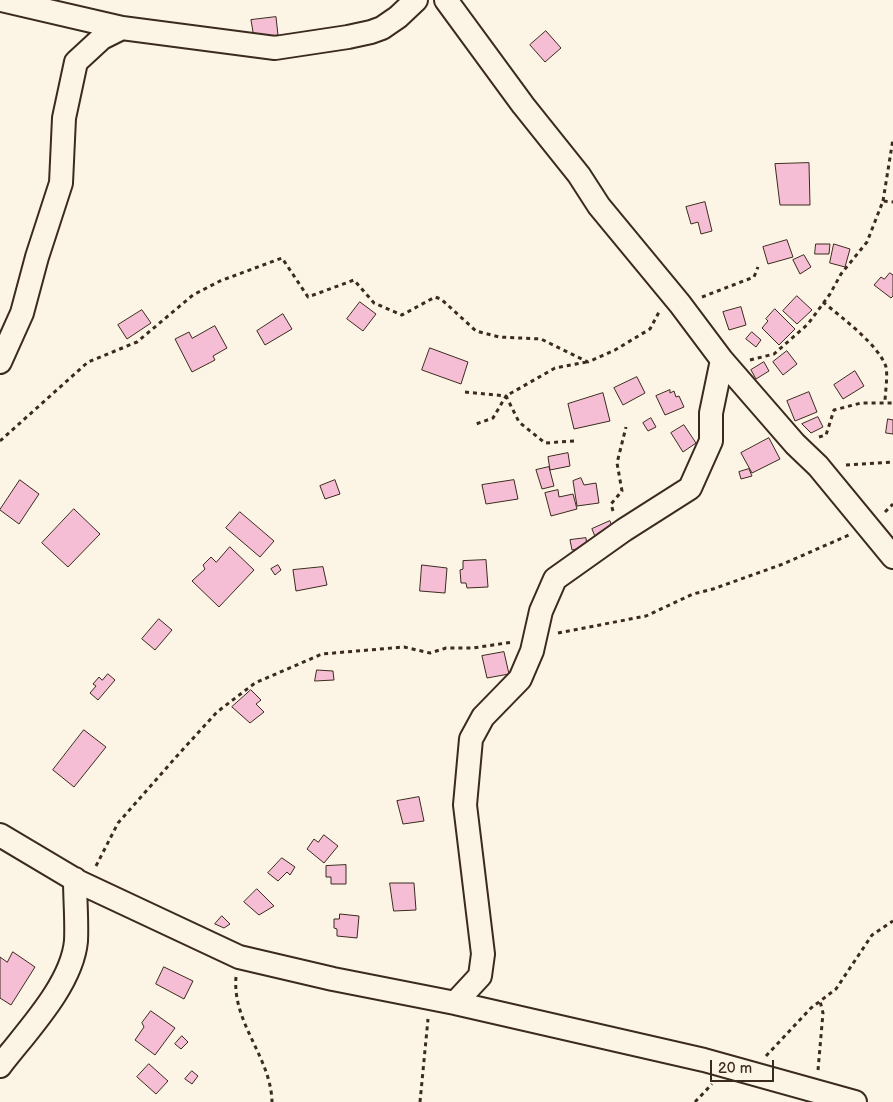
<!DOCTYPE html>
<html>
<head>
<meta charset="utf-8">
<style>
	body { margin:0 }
	#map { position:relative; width:893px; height:1102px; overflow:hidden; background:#fcf5e5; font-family:"Balsamiq Sans",sans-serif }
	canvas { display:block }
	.scale { position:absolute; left:710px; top:1060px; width:64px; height:22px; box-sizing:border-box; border:2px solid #3b2a1e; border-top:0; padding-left:6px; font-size:15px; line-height:18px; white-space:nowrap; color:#3b2a1e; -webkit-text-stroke:4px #fcf5e5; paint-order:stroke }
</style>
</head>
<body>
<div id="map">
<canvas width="893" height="1102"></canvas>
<div class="scale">20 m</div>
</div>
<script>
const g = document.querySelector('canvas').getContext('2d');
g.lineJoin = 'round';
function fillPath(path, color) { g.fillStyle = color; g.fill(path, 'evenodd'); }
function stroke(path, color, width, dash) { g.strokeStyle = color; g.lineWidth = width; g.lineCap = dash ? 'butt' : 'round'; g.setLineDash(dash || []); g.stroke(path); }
const building = new Path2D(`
	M276 17 278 35 254 38 251 20Z
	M546 31 561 48 545 62 530 45Z
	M809 163 810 205H780L775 164Z
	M705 202 712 231 701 234 698 222 691 224 686 207Z
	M787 240 793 257 768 264 763 247Z
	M816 244H830L829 254H815Z
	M834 244 850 249 845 267 830 263Z
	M804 255 811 267 800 274 793 260Z
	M890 273 893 275V296L891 298 874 285 881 277 884 279Z
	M797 296 812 310 797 324 783 311Z
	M360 302 376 314 363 331 347 319Z
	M741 307 746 325 729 330 723 312Z
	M775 309 795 329 779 345 762 328 768 321 766 319Z
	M142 310 151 323 127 339 118 325Z
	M283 314 292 329 265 345 257 331Z
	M215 326 227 348 213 356 215 360 192 372 175 339 189 332 192 338Z
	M752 332 761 340 756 347 746 339Z
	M430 348 468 362 461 384 422 370Z
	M787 351 797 364 783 375 773 362Z
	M764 362 769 371 756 379 751 370Z
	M855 371 864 386 843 399 834 385Z
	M637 377 645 393 623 405 614 388Z
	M670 390V393L674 391 676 397 679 396 684 407 665 415 656 396Z
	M809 392 817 412 795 421 787 401Z
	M603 393 610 421 574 429 568 404Z
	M818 417 823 427 811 433 802 424Z
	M651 418 656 427 648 431 643 423Z
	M888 419 893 420V434L886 433Z
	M684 425 696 443 683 452 671 433Z
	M769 438 780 459 752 473 741 453Z
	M568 453 570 466 550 470 548 457Z
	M549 467 554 486 542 489 536 470Z
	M749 469 752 476 741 479 739 472Z
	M581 478 584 485 596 483 599 503 577 506 573 481Z
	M20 480 39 494 19 524 0 510Z
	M335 480 340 494 325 499 320 486Z
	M514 480 518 499 486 504 482 485Z
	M558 490 559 497 573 494 577 509 551 516 545 493Z
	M74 509 100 534 68 567 42 543Z
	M240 512 274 541 260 557 226 528Z
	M610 521 614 532 596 539 592 529Z
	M586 538 587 547 572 550 570 540Z
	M230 547 254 570 219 607 192 581 205 569 203 565 211 557 216 562Z
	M486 560 488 587 467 588 466 583H461L460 570 463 569V561Z
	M278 565 281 570 275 575 271 569Z
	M422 565 447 568 445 593 420 591Z
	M323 567 327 585 296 591 293 570Z
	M159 619 172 630 155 650 142 639Z
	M504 652 509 674 487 678 482 656Z
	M317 670 333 671 334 680 315 681Z
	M108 674 115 680 98 700 90 693 96 686 93 684 99 677 102 680Z
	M251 690 261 700 256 704 264 712 250 723 232 707Z
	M84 730 106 747 74 787 53 770Z
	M419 797 424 821 403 824 397 801Z
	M324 835 338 846 324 863 307 849 314 839 318 842Z
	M282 858 295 867 290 875 287 872 278 881 268 873Z
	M346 865V884H331V877H326V866Z
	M390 883H414L416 910 394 911Z
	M257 889 274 906 259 915 244 902Z
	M340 914 359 916 357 938 337 936V929L334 928V919H339Z
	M222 916 230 924 224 928 215 924Z
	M13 952 35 967 11 1005 0 998V957L7 962Z
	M164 967 193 981 184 999 156 984Z
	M151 1011 175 1028 155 1055 135 1040 144 1027 142 1023Z
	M182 1036 188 1042 181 1049 175 1044Z
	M149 1064 168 1081 156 1094 137 1077Z
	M192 1071 198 1076 192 1084 185 1079Z`);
const path = new Path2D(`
	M883 201 893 139
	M702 297 754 277 758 267
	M823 302C841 317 879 345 886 367 888 377 885 393 885 403
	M750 360 774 354 808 324 830 294 841 274 867 242 883 201 893 202
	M465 392 506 396 493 418 476 424
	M819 437 826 435 834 410 861 403H893
	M0 441 88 362 137 342 193 295 220 281 282 258 308 297 354 280 374 303 402 315 435 297 441 299 476 331 499 337 541 339 588 362 615 350 650 329 659 312
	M574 441 545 443 519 422 506 396 555 368 587 362
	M846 465 893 462
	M613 511 611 504 622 491 617 463 626 427
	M885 512 893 504
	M558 633 646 616 693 594 713 589 783 564 849 535
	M96 866 118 823 176 757 217 712 255 683 322 654 404 647 430 653 446 648H473L513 642
	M236 977C232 1023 271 1057 272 1102
	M766 1056 811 1008 836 989 872 935 893 921
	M818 1070 823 1013 820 1001
	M420 1102 428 1019
	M695 1102 712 1084`);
const minor = new Path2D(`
	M1 0 122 28 275 48 348 37 371 32 382 28 398 17 416 0
	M446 0 523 105 579 175 599 206 680 304 722 360 795 444 818 466 893 557
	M0 362 22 313 37 257 61 183 64 118 76 62 102 38 122 28
	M0 835 79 882 239 957 333 979 455 1003 704 1060 855 1102
	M455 1003 480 976 483 954 465 805 471 739 483 717 520 679 532 651 541 611 555 579 624 530 690 488 711 441V413L722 360
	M0 1066C26 1032 72 985 76 941 77 921 75 900 75 879`);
fillPath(building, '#f6bed4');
stroke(building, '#3b2a1e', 1);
stroke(minor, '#3b2a1e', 26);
stroke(path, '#3b2a1e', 3, [4, 4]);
stroke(minor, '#fcf5e5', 22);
</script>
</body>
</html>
